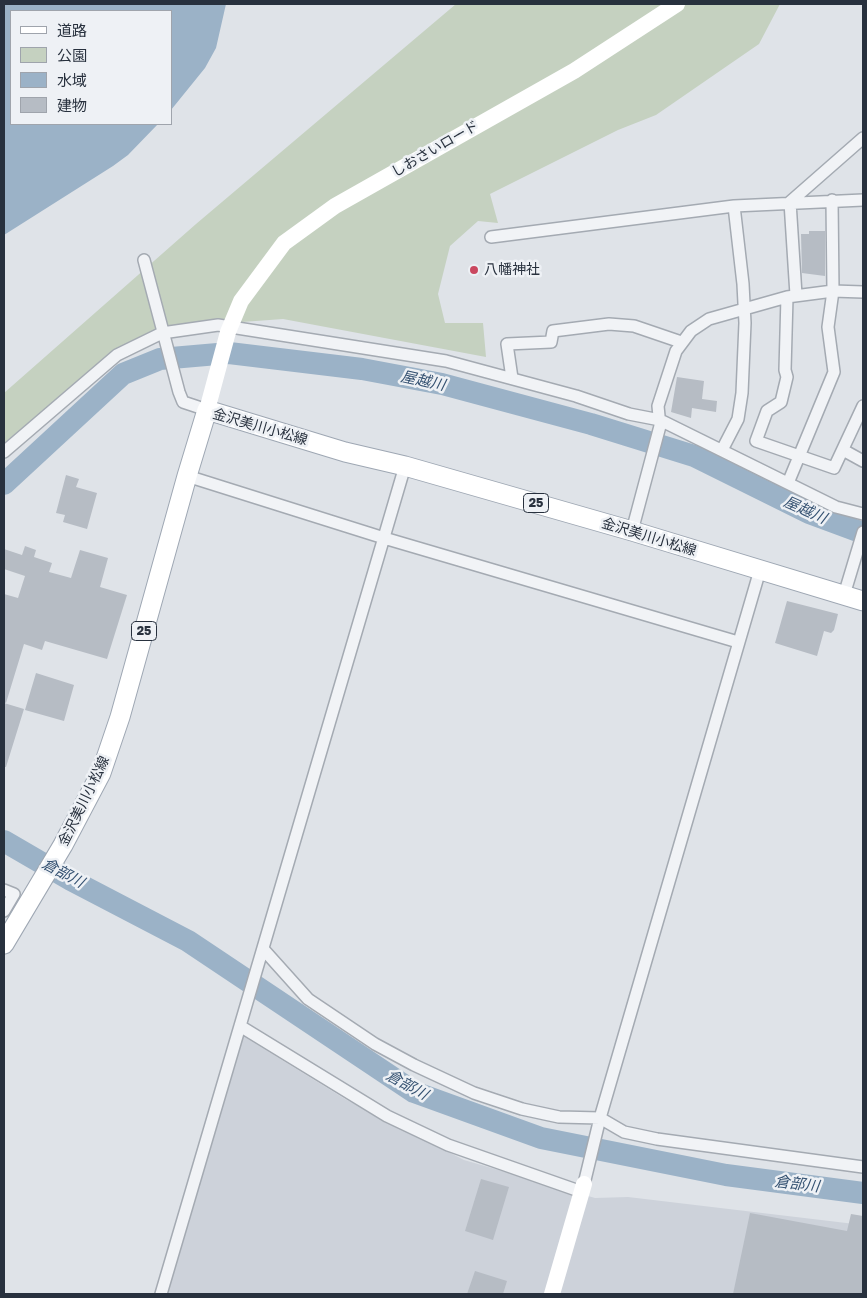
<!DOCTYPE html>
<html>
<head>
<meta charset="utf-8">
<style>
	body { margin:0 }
	#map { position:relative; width:867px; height:1298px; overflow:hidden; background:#dfe3e8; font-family:"Golos Text","Noto Sans JP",sans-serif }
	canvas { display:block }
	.frame { position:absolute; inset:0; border:5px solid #28313e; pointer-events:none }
	.legend { position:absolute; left:10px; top:10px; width:162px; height:115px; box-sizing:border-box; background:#eef1f5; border:1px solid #9fa4ac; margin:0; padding:6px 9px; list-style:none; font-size:15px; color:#28313e }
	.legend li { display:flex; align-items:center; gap:10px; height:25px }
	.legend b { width:25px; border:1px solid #9fa4ac }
</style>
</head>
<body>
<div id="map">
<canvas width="867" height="1298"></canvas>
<div class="frame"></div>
<ul class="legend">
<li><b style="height:6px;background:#fff"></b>道路</li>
<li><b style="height:14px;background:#c5d1c0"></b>公園</li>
<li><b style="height:14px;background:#9bb2c7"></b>水域</li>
<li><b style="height:14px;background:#b6bcc4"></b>建物</li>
</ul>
</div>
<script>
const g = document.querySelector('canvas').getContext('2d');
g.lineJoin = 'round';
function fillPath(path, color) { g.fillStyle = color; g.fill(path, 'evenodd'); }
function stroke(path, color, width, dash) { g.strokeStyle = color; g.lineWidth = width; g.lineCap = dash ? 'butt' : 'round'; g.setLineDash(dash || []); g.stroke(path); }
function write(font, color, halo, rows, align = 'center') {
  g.font = font + ' "Golos Text","Noto Sans JP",sans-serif'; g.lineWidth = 5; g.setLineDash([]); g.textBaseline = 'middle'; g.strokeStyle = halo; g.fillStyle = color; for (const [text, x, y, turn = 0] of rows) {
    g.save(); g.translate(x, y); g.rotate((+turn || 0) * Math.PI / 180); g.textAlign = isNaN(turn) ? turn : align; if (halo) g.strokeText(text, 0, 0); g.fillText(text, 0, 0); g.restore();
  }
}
const built = new Path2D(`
	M243 1036 345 1099 464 1160 595 1198 628 1197 863 1225V1294H165Z`);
const green = new Path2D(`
	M456 4H780L759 44 656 115 618 130 490 194 498 223 478 221 450 246 438 294 445 323H483L486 357 283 319 174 327 115 351 4 443V393L196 224Z`);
const water = new Path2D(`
	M4 4H226L216 48 205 68 171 110V11H11V124H158L128 155 113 166 4 235Z`);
const river = new Path2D(`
	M4 484 123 374 160 359 229 353 362 369 442 384 591 424 694 456 809 513 863 533
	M4 841 71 880 188 941 414 1092 541 1138 726 1175 863 1193`);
const building = new Path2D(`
	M809 231H825V276L802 273 801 234H809Z
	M677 377 704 381 702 399 717 401 716 412 692 408 691 418 671 412Z
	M66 475 79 479 76 487 97 493 87 529 63 522 65 515 56 513Z
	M25 546 36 550 34 557 52 563 49 572 71 578 80 550 108 558 100 587 127 595 107 659 45 641 42 650 24 644 6 703 4 702V594L18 598 25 576 4 569V549L22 555Z
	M787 601 838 614 834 630 831 633 824 631 817 656 775 643Z
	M36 673 74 685 64 721 25 710Z
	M4 703 24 709 6 767H4Z
	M481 1179 509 1187 493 1240 465 1231Z
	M750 1213 847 1231 851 1214 863 1216V1294H733Z
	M475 1271 507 1281 503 1294H467Z`);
const street = new Path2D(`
	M790 202 863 138
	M790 202 796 295
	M491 237 734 206 863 200
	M144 260 179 392 183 402 207 410
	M787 297 785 370 787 377 781 402 767 411 756 441 834 468 863 406
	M512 378 507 344 551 342 553 331 609 324 634 326 681 342
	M722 450 738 419 742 393 745 323 743 284 734 206
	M843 450 863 461
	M4 452 117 355 162 333 218 325 446 361 576 396 629 414 660 420 836 507 863 514
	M187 476 384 538 738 642
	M788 483 834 372 828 327 833 291 832 200
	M632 531 660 426 658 406 676 351 691 331 709 319 787 297 833 291 863 292
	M844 595 863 532
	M4 890 14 894 4 911
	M264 950 308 999 375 1044 414 1065 474 1093 522 1109 559 1117 600 1118 624 1132 657 1139 863 1167
	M240 1026 387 1116 448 1145 582 1192
	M584 1184 600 1118 760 570
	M161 1294 405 466`);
const secondary = new Path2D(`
	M207 410 228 332 241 301 284 243 335 206 574 71 677 4
	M552 1294 584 1184`);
const primary = new Path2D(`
	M4 944 63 845 101 773 120 717 187 476 207 410 345 452 405 466 632 531 863 601`);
const markers = [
	[474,270,5,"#ca475f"]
];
const shields = [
	[536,503,25],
	[144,631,25]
];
const shieldNames = [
	["25",536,503],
	["25",144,631]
];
const streetNames = [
	["しおさいロード",435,149,-30],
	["金沢美川小松線",260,427,16],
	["金沢美川小松線",649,537,17],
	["金沢美川小松線",84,801,-64]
];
const poiNames = [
	["八幡神社",484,270]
];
const waterNames = [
	["屋越川",423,381,12],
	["屋越川",805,510,24],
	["倉部川",63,873,28],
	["倉部川",407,1085,29],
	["倉部川",797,1184,7]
];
fillPath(built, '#cdd2da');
fillPath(green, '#c5d1c0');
fillPath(water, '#9bb2c7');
stroke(river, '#9bb2c7', 22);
fillPath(building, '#b6bcc4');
stroke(street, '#a4aab2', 14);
stroke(primary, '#9ea7b3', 21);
stroke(street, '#f1f3f6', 11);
stroke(secondary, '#fff', 16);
stroke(primary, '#fff', 19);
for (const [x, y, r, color] of markers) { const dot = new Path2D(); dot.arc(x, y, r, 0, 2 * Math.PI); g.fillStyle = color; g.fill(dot); stroke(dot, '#eef1f5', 2); }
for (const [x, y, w] of shields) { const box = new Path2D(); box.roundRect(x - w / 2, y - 9.5, w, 19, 4); g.fillStyle = '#eef1f5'; g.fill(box); stroke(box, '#28313e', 1); }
write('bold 12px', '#28313e', null, shieldNames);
write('14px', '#28313e', '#eef1f5', streetNames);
write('14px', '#28313e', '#eef1f5', poiNames, 'left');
write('italic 15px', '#345171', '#eef1f5', waterNames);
</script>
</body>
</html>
